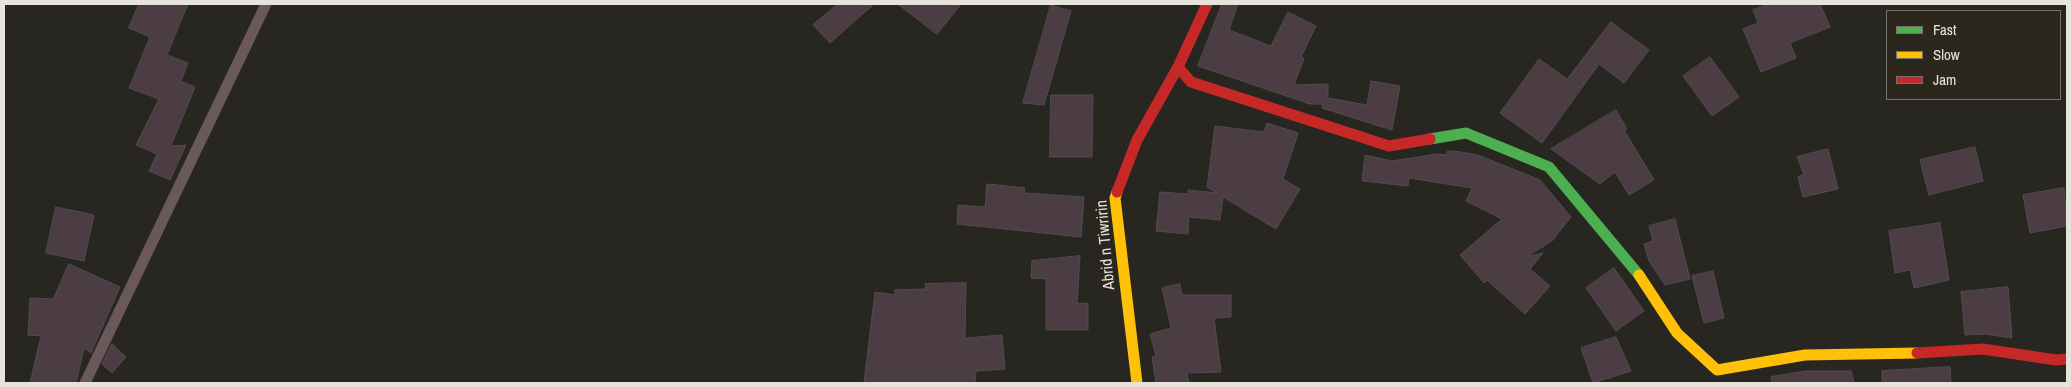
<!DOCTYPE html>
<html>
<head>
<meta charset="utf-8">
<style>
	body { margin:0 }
	#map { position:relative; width:2071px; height:387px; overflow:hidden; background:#282620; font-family:"Archivo Narrow",sans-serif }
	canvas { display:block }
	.frame { position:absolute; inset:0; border:5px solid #e6e2dc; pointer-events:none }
	.legend { position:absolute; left:1886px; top:10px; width:175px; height:90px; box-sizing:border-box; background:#2c271d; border:1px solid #767269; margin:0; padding:6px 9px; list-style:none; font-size:15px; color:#e6e2dc }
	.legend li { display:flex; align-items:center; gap:10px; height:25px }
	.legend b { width:25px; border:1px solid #767269 }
</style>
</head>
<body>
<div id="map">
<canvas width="2071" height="387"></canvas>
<div class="frame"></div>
<ul class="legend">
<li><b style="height:6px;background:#4caf50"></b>Fast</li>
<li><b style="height:6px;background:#ffc107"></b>Slow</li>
<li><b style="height:6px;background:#c62828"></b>Jam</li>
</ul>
</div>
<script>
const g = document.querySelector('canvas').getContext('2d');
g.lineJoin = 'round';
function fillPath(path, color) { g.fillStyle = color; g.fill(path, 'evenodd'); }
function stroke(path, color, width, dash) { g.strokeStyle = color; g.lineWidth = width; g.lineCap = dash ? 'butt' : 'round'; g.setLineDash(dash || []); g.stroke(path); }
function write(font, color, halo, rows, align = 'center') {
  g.font = font + ' "Archivo Narrow",sans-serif'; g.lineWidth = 4.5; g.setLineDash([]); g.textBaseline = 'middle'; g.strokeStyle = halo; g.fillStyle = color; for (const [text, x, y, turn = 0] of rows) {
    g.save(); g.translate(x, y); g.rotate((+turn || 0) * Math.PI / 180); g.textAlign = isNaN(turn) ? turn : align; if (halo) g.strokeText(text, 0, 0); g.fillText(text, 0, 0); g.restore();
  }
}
const building = new Path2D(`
	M139 4H188L167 55 188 63 181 81 195 87 171 146 186 145 170 180 149 171 157 154 136 145 159 99 129 88 150 37 129 28Z
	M838 4H874L830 43 813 25Z
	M898 4H961L937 34Z
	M1222 4H1238L1229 30 1271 46 1288 12 1316 26 1301 57 1304 58 1294 85 1328 84V98L1367 105 1371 81 1400 86 1392 130 1322 108 1323 104H1310L1198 66Z
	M1769 4H1820L1830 27 1790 43 1796 58 1761 72 1743 29 1758 23 1753 10Z
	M1051 5 1071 11 1044 105 1023 103Z
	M1611 22 1649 50 1624 83 1599 64 1542 143 1500 113 1539 59 1567 79Z
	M1710 57 1739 97 1712 116 1683 76Z
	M1051 95H1093L1092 157H1050Z
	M1616 110 1627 129 1624 130 1654 180 1629 195 1615 172 1600 184 1551 149Z
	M1267 123 1298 133 1283 179 1300 189 1276 229 1223 197 1220 220 1189 217 1188 234 1156 231 1160 192 1188 194V190L1217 193 1207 187 1215 126 1264 132Z
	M1975 147 1983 181 1929 195 1920 160Z
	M1828 149 1838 189 1803 197 1798 177 1804 174 1797 157Z
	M1454 151 1478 155 1540 180 1571 217 1552 241 1526 257 1543 253 1530 269 1550 286 1525 314 1487 280 1484 283 1460 255 1502 219 1466 201 1472 188 1409 178 1408 186 1362 181 1365 155 1392 161 1437 154 1447 155V152Z
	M987 184 1025 188 1024 193 1084 197 1081 237 957 224 958 205 985 207Z
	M2064 188 2067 226 2030 233 2023 195Z
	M56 207 94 215 84 261 46 253Z
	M1675 219 1690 279 1665 285 1649 261 1644 244 1653 241 1649 226Z
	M1940 223 1949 280 1914 288 1910 270 1895 273 1889 231Z
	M1080 256 1077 304 1088 303V330H1046V279L1031 278 1032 261Z
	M69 264 120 287 91 353 84 348 76 383H30L41 336 28 335 30 298 53 299Z
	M1614 268 1644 311 1616 331 1586 288Z
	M1713 271 1724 318 1704 323 1692 276Z
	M966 283 965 338 1002 335 1005 369 976 371 975 383H864L875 292 895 295V290L926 289 925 284Z
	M1180 284 1182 295H1231V317L1214 318 1221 372 1187 373 1189 383H1156L1152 357 1156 356 1150 334 1171 328 1162 288Z
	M2008 287 2012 338 1985 334 1965 335 1961 292Z
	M1616 337 1631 371 1593 383 1581 348Z
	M112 344 126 357 112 373 102 364Z
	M1950 367 1951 383H1882V371Z
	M1806 371H1851L1854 383H1772L1771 377Z`);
const lane = new Path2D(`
	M85 383 266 4`);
const fast = new Path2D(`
	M1430 139 1466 133 1549 167 1639 275`);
const slow = new Path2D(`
	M1117 192 1115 198 1137 383
	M1639 275 1677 333 1717 370 1805 355 1917 353`);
const jam = new Path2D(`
	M1178 67 1191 82 1389 146 1430 139
	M1117 192 1137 140 1178 67 1207 4
	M1917 353 1983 349 2056 360 2067 359`);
const streetNames = [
	["Abrid n Tiwririn",1106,245,-95]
];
fillPath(building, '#4c3d44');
stroke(building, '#504d4c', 1);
stroke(lane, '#6a585a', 11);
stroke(fast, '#4caf50', 11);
stroke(slow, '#ffc107', 11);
stroke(jam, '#c62828', 11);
write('16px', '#e6e2dc', '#2c271d', streetNames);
</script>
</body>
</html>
